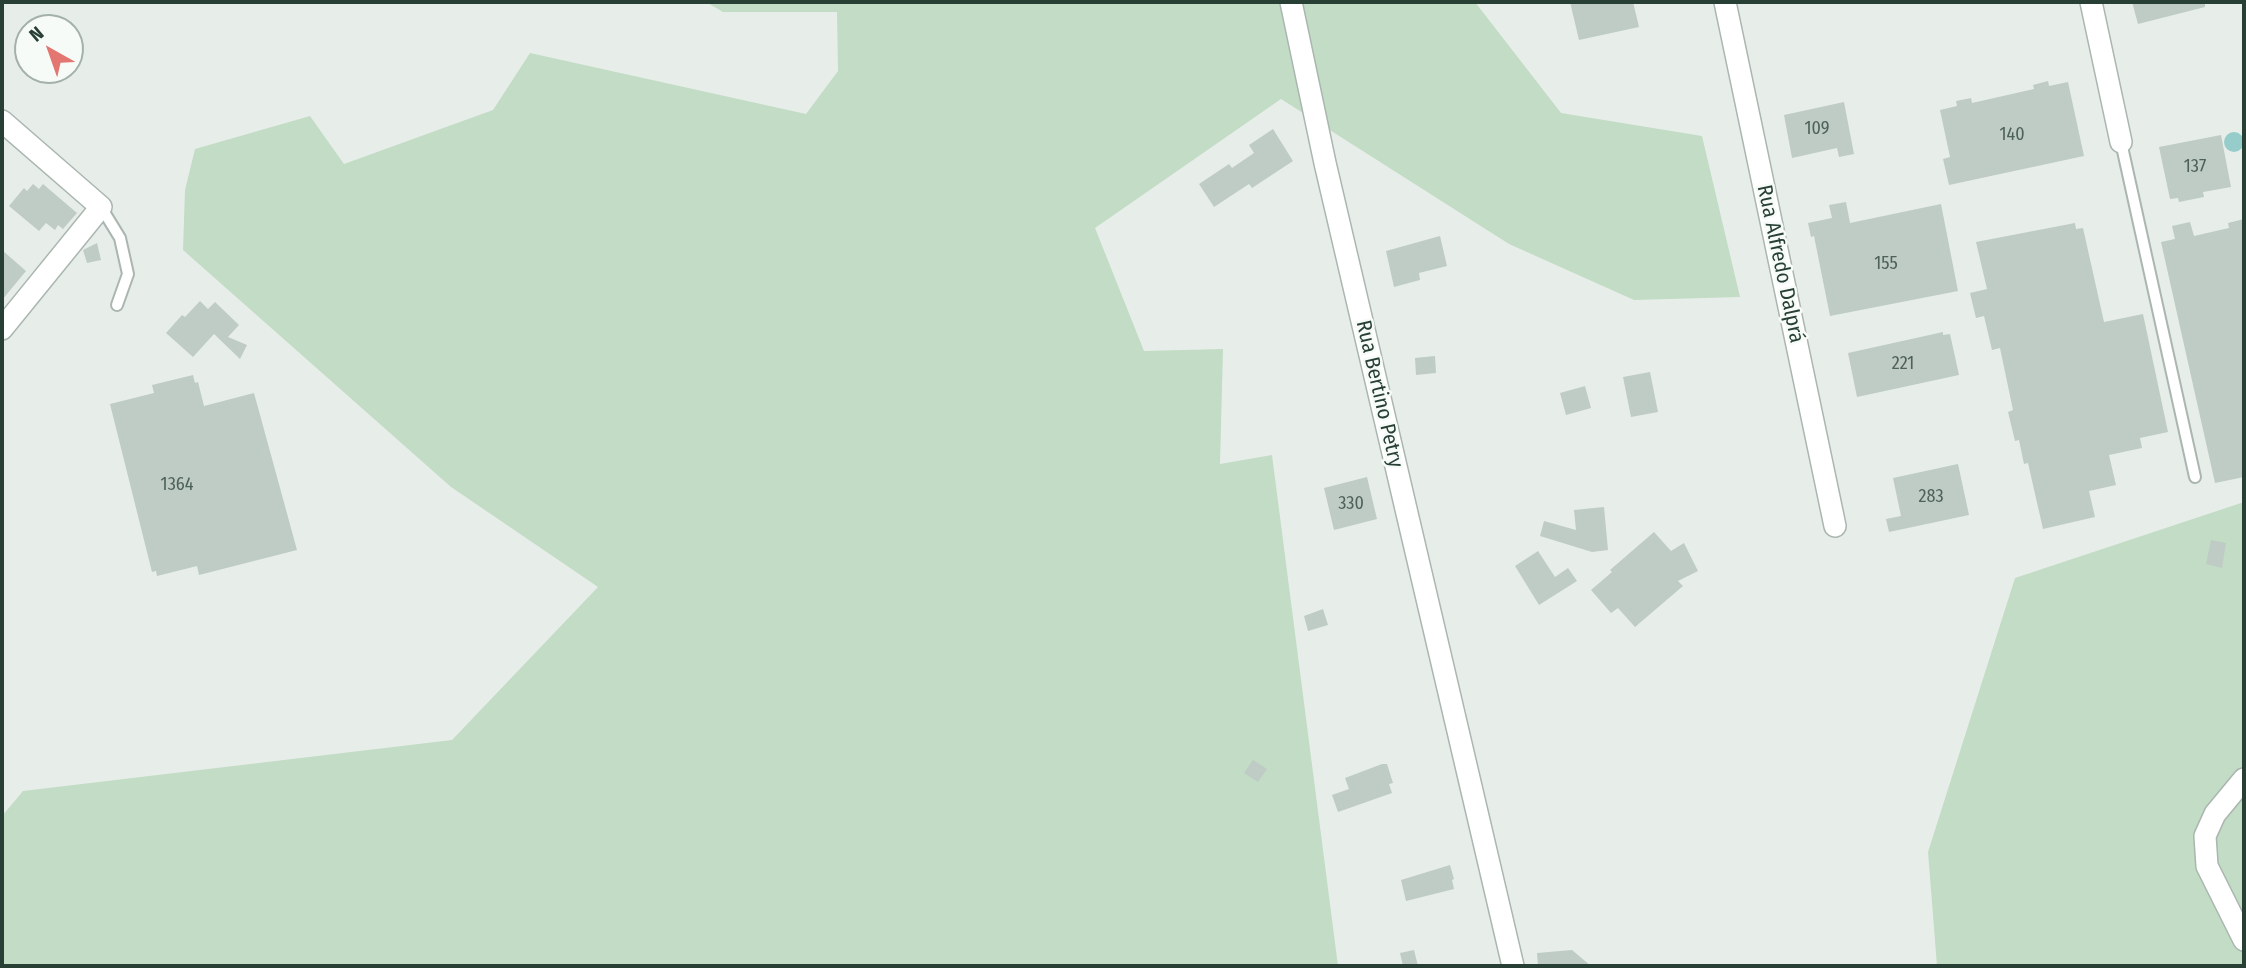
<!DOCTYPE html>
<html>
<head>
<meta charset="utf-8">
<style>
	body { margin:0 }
	#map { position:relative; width:2246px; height:968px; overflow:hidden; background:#e7eee9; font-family:"Fira Sans Condensed",sans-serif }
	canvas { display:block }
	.frame { position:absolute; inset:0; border:4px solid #273f34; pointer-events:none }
	.north { position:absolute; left:14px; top:14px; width:70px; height:70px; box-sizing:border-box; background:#f7fbf8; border:2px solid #a4b0aa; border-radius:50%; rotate:320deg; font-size:19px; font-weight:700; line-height:28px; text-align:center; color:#273f34 }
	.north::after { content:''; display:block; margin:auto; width:24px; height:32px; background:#e37670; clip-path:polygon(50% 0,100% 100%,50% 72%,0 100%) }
</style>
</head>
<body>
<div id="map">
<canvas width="2246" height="968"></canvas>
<div class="frame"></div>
<div class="north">N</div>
</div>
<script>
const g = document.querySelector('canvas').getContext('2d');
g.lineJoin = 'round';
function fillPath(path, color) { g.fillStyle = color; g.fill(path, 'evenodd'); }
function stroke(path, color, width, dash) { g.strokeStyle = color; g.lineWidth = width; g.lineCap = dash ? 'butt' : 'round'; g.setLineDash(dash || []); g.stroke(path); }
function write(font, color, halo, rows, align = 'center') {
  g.font = font + ' "Fira Sans Condensed",sans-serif'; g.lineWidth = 5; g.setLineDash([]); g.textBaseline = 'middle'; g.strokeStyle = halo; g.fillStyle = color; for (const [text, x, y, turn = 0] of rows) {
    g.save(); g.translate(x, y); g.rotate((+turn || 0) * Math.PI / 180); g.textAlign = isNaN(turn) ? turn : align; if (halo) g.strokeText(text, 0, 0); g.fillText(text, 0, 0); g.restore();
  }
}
const green = new Path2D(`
	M706 2H1475L1561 113 1702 136 1740 297 1634 300 1509 244 1281 99 1095 228 1144 351 1223 349 1220 464 1272 455 1338 966H2V816L23 791 452 740 598 587 451 487 183 250 185 190 195 149 310 116 344 164 493 110 530 53 806 114 838 71 837 12H723Z
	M2244 502V966H1937L1928 852 2015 578Z`);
const water = new Path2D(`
	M2224 142a10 10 0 1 1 20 0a10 10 0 1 1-20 0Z`);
const building = new Path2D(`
	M1570 2H1633L1639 27 1579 40Z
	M2132 2H2205V7L2138 24Z
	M2048 81 2049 86 2068 82 2084 156 1949 185 1943 159 1950 157 1940 110 1957 106 1956 101 1971 98 1972 103 2034 89 2033 85Z
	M1844 102 1854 154 1839 157 1837 148 1792 158 1784 115Z
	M1273 129 1293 161 1252 188 1249 184 1214 207 1199 184 1229 164 1232 168 1254 153 1249 145Z
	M2221 135 2231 187 2203 192 2204 197 2179 202 2178 198 2170 199 2159 147Z
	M33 184 39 189 43 184 77 213 63 229 58 225 55 230 46 223 39 231 9 206 24 188 27 191Z
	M1846 202 1850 223 1941 204 1958 291 1830 316 1814 236 1811 237 1808 223 1832 218 1829 205Z
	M2244 219V477L2215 483 2161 242 2175 239 2172 226 2190 222 2194 236 2229 228 2228 223Z
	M2075 223 2076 229 2083 228 2104 322 2143 314 2168 432 2140 438 2142 448 2109 455 2116 485 2089 491 2095 517 2043 529 2028 463 2024 464 2019 440 2015 441 2008 412 2013 410 2000 348 1992 350 1984 316 1976 318 1970 293 1987 289 1976 242Z
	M1440 236 1447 266 1419 273 1420 280 1394 287 1386 251Z
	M97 243 101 260 87 263 83 250Z
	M2 250 26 271 2 300Z
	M200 301 208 309 215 302 239 325 228 337 247 345 240 359 214 334 193 357 166 333 182 315 185 317Z
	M1943 332V335L1950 334 1959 375 1857 397 1848 353Z
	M1435 356 1436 373 1416 375 1415 358Z
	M1650 372 1658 412 1631 417 1623 377Z
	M193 375 195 383 198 382 204 406 254 393 297 550 199 575 197 566 157 576 156 571 152 572 110 404 154 393 152 385Z
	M1585 386 1591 408 1566 415 1560 393Z
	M1958 464 1969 515 1889 532 1886 519 1901 516 1893 478Z
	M1367 477 1377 519 1334 530 1324 488Z
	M1604 507 1608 550 1592 552 1540 536 1544 521 1576 530 1574 510Z
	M1654 532 1671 551 1684 543 1698 571 1678 581 1683 586 1635 627 1618 608 1611 613 1591 590 1612 572 1610 570Z
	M2211 540 2226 543 2222 568 2206 564Z
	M1538 551 1555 577 1568 568 1577 581 1539 605 1515 566Z
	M1323 609 1328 625 1308 631 1304 616Z
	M1253 760 1267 769 1258 782 1244 773Z
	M1382 764H1387L1393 783 1389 784 1392 793 1338 812 1332 795 1349 789 1345 778Z
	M1450 865 1454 879 1452 880 1454 889 1406 901 1401 880Z
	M1414 950 1418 966H1403L1400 953Z
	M1572 950 1591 966H1538L1537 953Z`);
const lane = new Path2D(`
	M2121 142 2195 477
	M101 207 120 238 128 274 117 305`);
const street = new Path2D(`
	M1291 2 1325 163 1513 966
	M1725 2 1835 526
	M2091 2 2121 142
	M2 121 101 207 2 329
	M2244 779 2215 814 2205 836 2207 866 2244 940`);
const numberNames = [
	["109",1817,129],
	["140",2012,135],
	["137",2195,167],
	["155",1886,264],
	["221",1903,364],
	["1364",177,485],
	["283",1931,497],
	["330",1351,504]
];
const streetNames = [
	["Rua Alfredo Dalprá",1780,264,78],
	["Rua Bertino Petry",1379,394,77]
];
fillPath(green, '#c3dcc5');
fillPath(water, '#96ccca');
fillPath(building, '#bfcbc5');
stroke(lane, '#aab6af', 14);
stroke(street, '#aab6af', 24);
stroke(lane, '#fff', 10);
stroke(street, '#fff', 21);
write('18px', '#4d6258', null, numberNames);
write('21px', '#273f34', '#f7fbf8', streetNames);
</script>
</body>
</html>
